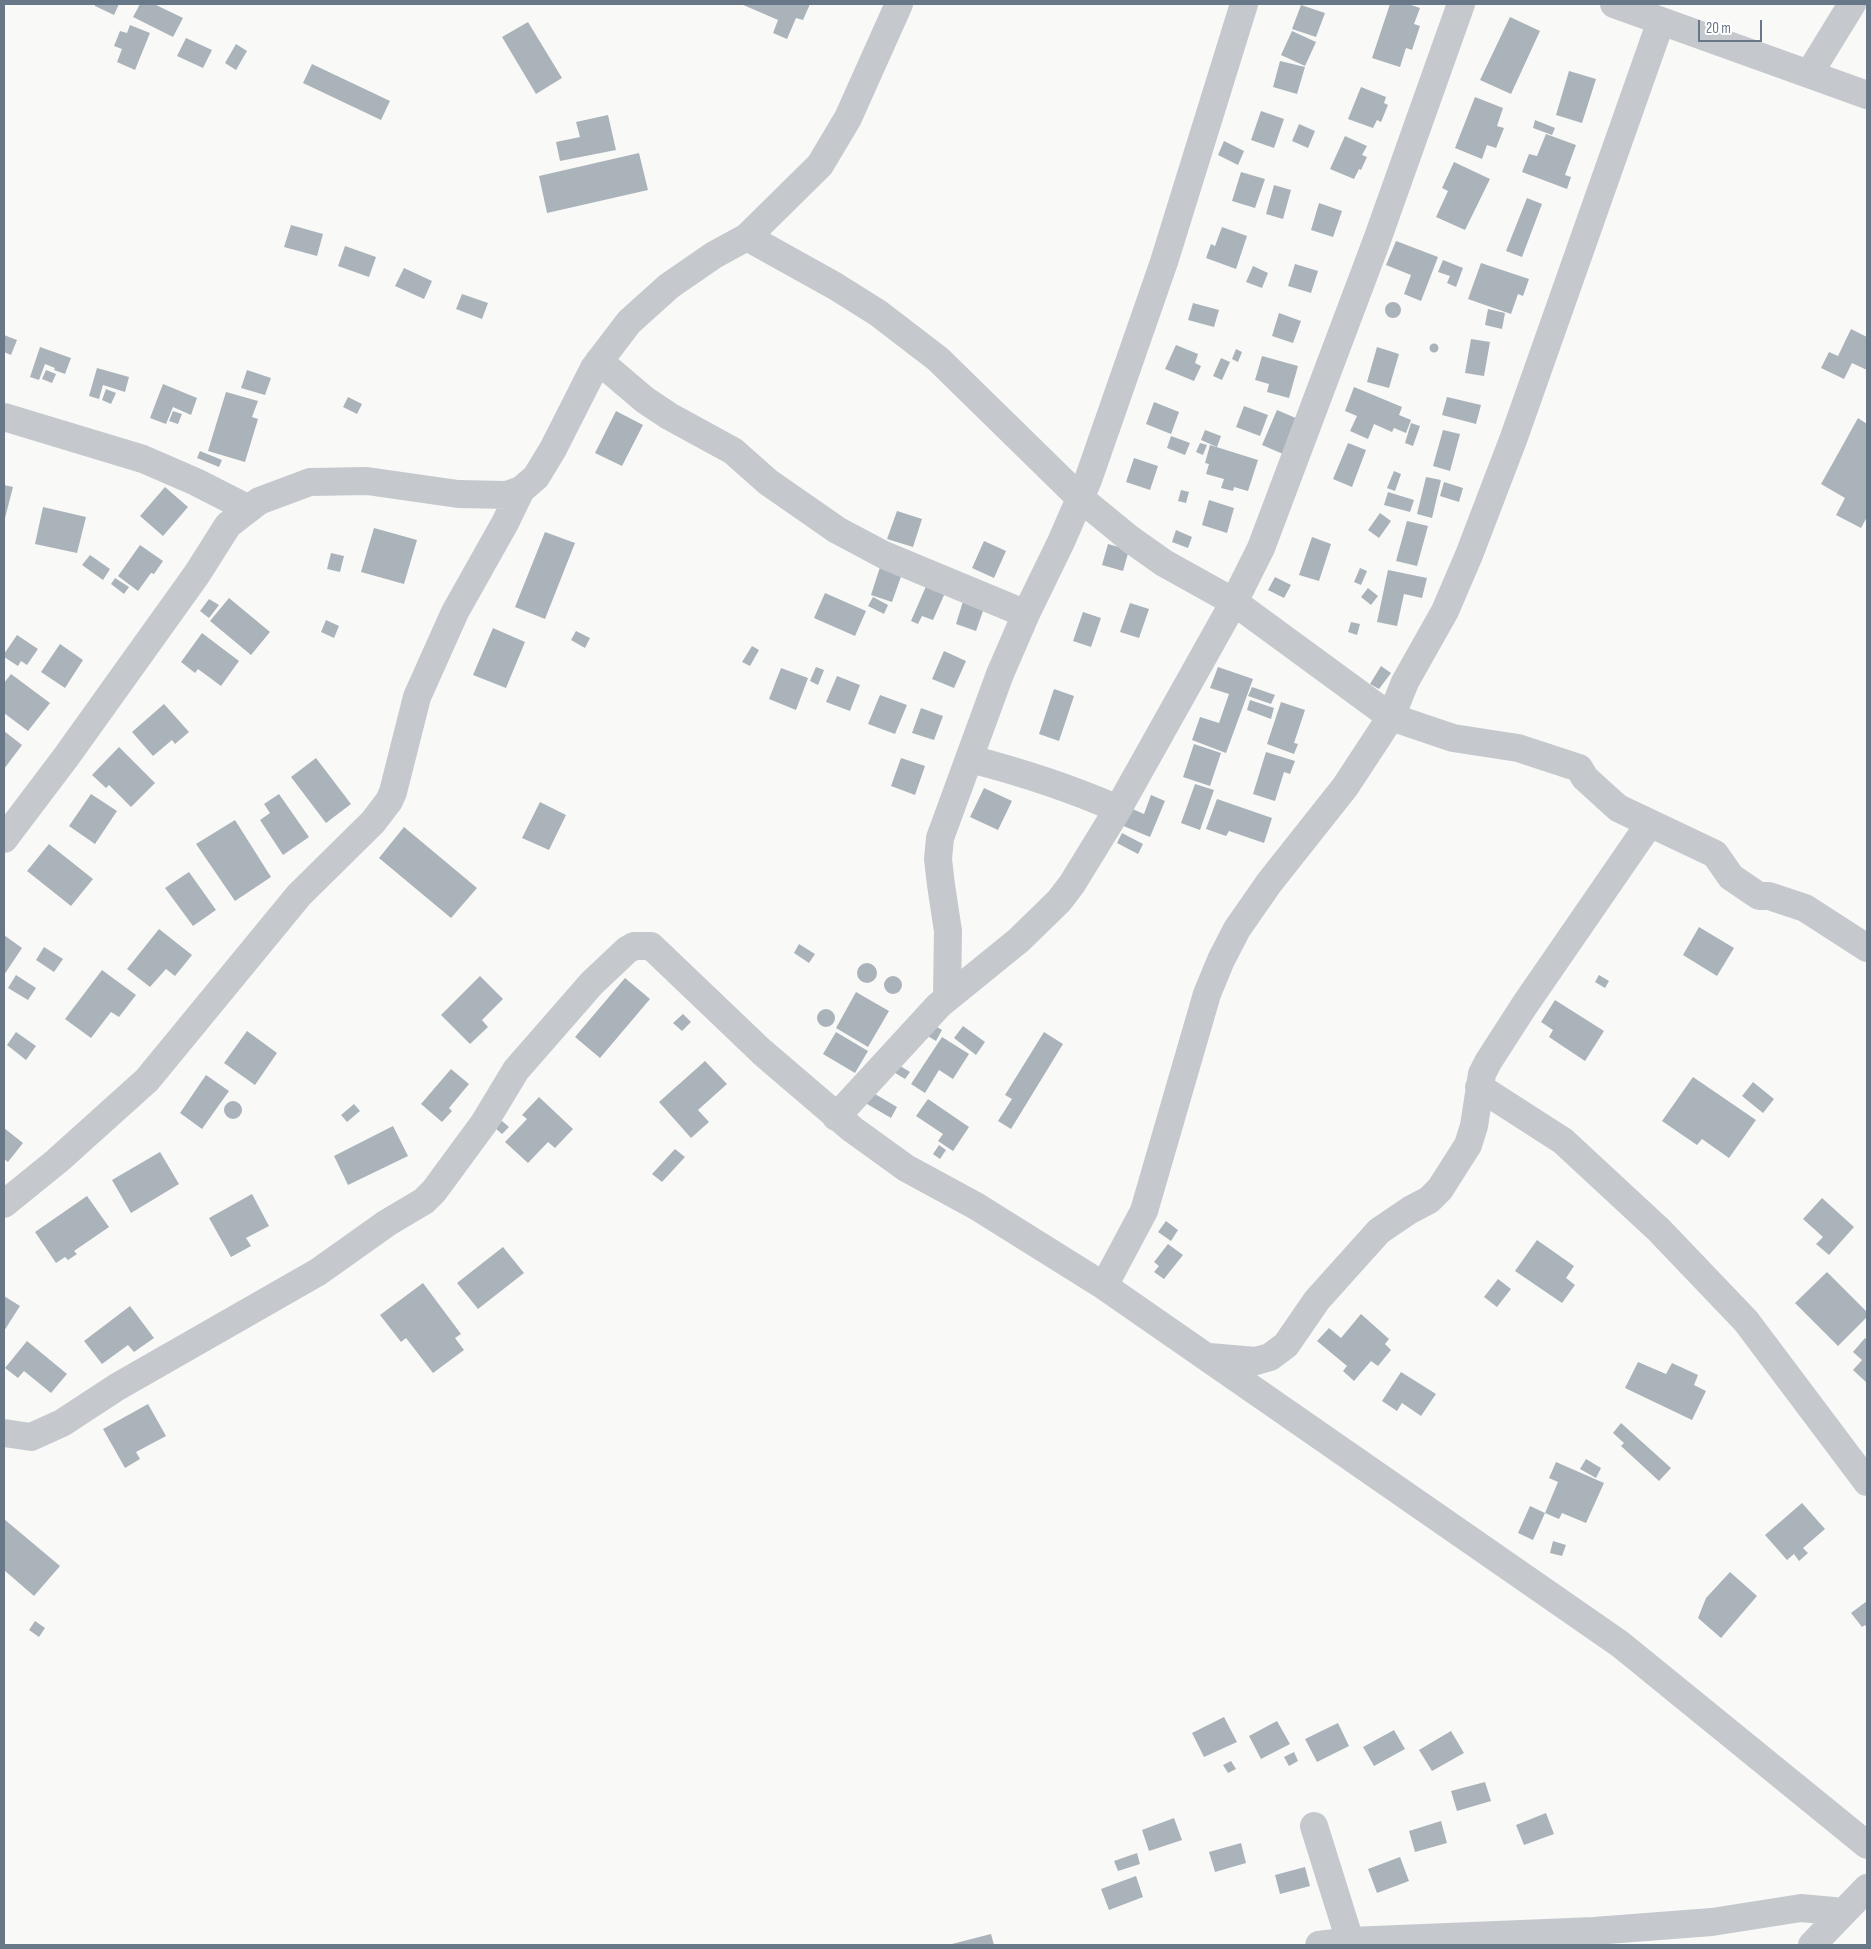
<!DOCTYPE html>
<html>
<head>
<meta charset="utf-8">
<style>
	body { margin:0 }
	#map { position:relative; width:1871px; height:1949px; overflow:hidden; background:#f9f9f7; font-family:"Sofia Sans Condensed",sans-serif }
	canvas { display:block }
	.frame { position:absolute; inset:0; border:5px solid #687889; pointer-events:none }
	.scale { position:absolute; left:1698px; top:20px; width:64px; height:22px; box-sizing:border-box; border:2px solid #687889; border-top:0; padding-left:6px; font-size:15px; line-height:18px; white-space:nowrap; color:#687889; -webkit-text-stroke:4px #fff; paint-order:stroke }
</style>
</head>
<body>
<div id="map">
<canvas width="1871" height="1949"></canvas>
<div class="frame"></div>
<div class="scale">20 m</div>
</div>
<script>
const g = document.querySelector('canvas').getContext('2d');
g.lineJoin = 'round';
function fillPath(path, color) { g.fillStyle = color; g.fill(path, 'evenodd'); }
function stroke(path, color, width, dash) { g.strokeStyle = color; g.lineWidth = width; g.lineCap = dash ? 'butt' : 'round'; g.setLineDash(dash || []); g.stroke(path); }
const building = new Path2D(`
	M95 4H119L114 15 95 6Z
	M140 4H154L183 18 173 37 133 17Z
	M741 4H810L803 20 796 18 787 39 773 33 778 20Z
	M1390 4H1408L1420 8 1414 24 1420 26 1412 50 1406 48 1400 67 1372 58Z
	M1301 5 1325 13 1316 37 1292 29Z
	M1510 17 1540 31 1511 94 1480 80Z
	M528 22 562 78 536 94 502 37Z
	M130 25 150 33 135 70 117 62 122 49 114 46 120 31 127 33Z
	M1292 31 1316 42 1305 66 1281 55Z
	M186 38 212 50 203 68 177 56Z
	M236 44 247 51 236 70 225 63Z
	M1280 61 1305 67 1297 94 1273 87Z
	M312 64 390 101 381 120 303 83Z
	M1569 71 1596 79 1582 123 1556 115Z
	M1361 87 1386 97 1384 103 1388 105 1381 122 1377 120 1373 128 1348 119Z
	M1475 97 1503 108 1497 126 1504 128 1496 148 1487 145 1482 159 1455 148Z
	M1261 111 1284 119 1274 148 1251 140Z
	M608 115 616 150 560 161 556 142 580 137 576 122Z
	M1535 120 1555 128 1552 135 1533 128Z
	M1299 124 1315 131 1308 148 1292 141Z
	M1546 134 1576 145 1565 175 1571 177 1567 189 1522 172 1529 154 1537 156Z
	M1345 136 1367 146 1362 155 1367 157 1361 170 1359 169 1354 179 1330 169Z
	M1224 141 1244 151 1238 165 1218 155Z
	M639 153 648 190 547 213 539 176Z
	M1454 162 1490 179 1465 230 1436 217 1448 191 1442 188Z
	M1241 172 1265 179 1255 208 1232 201Z
	M1274 185 1291 190 1283 219 1266 214Z
	M1527 198 1542 204 1522 257 1506 251Z
	M1319 203 1342 211 1333 237 1311 230Z
	M291 225 323 234 317 256 284 247Z
	M1222 227 1247 236 1236 269 1206 258 1211 244 1215 246Z
	M1396 241 1438 257 1421 301 1404 294 1411 275 1386 265Z
	M345 246 376 257 369 277 338 266Z
	M1443 260 1463 268 1456 287 1447 283 1450 276 1438 272Z
	M1481 263 1529 279 1523 296 1518 294 1511 314 1468 299Z
	M1295 264 1318 271 1311 293 1288 286Z
	M1253 266 1268 273 1262 288 1246 282Z
	M404 268 432 281 424 299 395 286Z
	M462 294 488 303 482 319 456 309Z
	M1385 310a8 8 0 1 1 16 0a8 8 0 1 1-16 0Z
	M1193 303 1219 310 1214 327 1188 320Z
	M1488 309 1505 313 1502 329 1485 325Z
	M1279 313 1301 321 1293 343 1272 336Z
	M1851 329 1867 337V370L1852 363 1844 379 1821 368 1829 352 1838 356Z
	M4 335 17 340 11 355 4 352Z
	M1471 339 1490 342 1484 376 1465 373Z
	M1429.5 348a4.5 4.5 0 1 1 9 0a4.5 4.5 0 1 1-9 0Z
	M1176 345 1198 354 1195 363 1201 366 1194 381 1165 369Z
	M40 347 71 358 65 374 54 370 55 368 45 364 39 380 30 377Z
	M1377 347 1399 354 1389 388 1367 382Z
	M1236 349 1242 352 1238 362 1232 359Z
	M1262 356 1298 366 1289 398 1267 392 1269 384 1255 380Z
	M1221 358 1230 362 1222 380 1213 376Z
	M97 368 129 377 125 392 103 385 99 399 89 396Z
	M46 370 56 374 52 383 42 379Z
	M247 370 271 378 265 395 241 388Z
	M163 384 197 398 191 415 173 407 166 424 150 418Z
	M1354 387 1402 407 1399 415 1411 420 1406 433 1394 428 1392 432 1374 424 1368 439 1350 431 1357 416 1345 411Z
	M106 389 116 393 111 404 102 400Z
	M226 392 258 401 252 417 258 419 245 462 208 451Z
	M348 397 362 404 357 414 343 407Z
	M1447 397 1481 405 1476 424 1442 415Z
	M1154 402 1179 412 1171 434 1146 424Z
	M1244 406 1268 415 1260 436 1236 427Z
	M1277 410 1298 419 1283 454 1262 445Z
	M173 411 182 414 178 424 169 421Z
	M616 411 643 425 622 466 595 453Z
	M1858 418 1867 424V517L1861 528 1836 515 1845 498 1821 484Z
	M1411 423 1420 426 1413 446 1405 443Z
	M1205 430 1221 436 1217 447 1201 440Z
	M1443 430 1460 434 1450 471 1433 466Z
	M1171 436 1190 443 1185 455 1167 448Z
	M1200 443 1207 445 1203 455 1196 452Z
	M1348 443 1366 450 1352 487 1333 479Z
	M1210 445 1258 460 1248 491 1234 487 1233 491 1221 488 1224 479 1206 474 1209 464 1205 463Z
	M200 451 222 460 219 467 197 458Z
	M1134 458 1158 466 1150 490 1126 482Z
	M1394 471 1401 474 1395 491 1387 488Z
	M1426 477 1441 480 1432 518 1417 514Z
	M1444 482 1463 488 1459 502 1440 496Z
	M4 485 13 487 4 522Z
	M165 487 188 507 163 536 140 516Z
	M1181 490 1189 492 1186 503 1178 501Z
	M1388 492 1414 500 1410 512 1384 505Z
	M1209 500 1234 508 1227 533 1202 525Z
	M43 507 86 517 77 553 35 544Z
	M897 511 922 519 913 547 887 539Z
	M1380 513 1391 521 1379 538 1368 530Z
	M1407 521 1428 526 1417 566 1396 561Z
	M374 528 417 540 404 584 361 572Z
	M1176 530 1192 537 1188 548 1172 542Z
	M545 532 575 543 545 619 515 607Z
	M1312 537 1331 544 1319 581 1299 575Z
	M984 541 1006 551 994 578 972 568Z
	M1108 544 1129 550 1123 571 1102 565Z
	M140 545 163 561 154 574 151 573 138 591 118 576Z
	M331 553 344 556 340 572 327 569Z
	M90 555 110 569 103 580 82 565Z
	M881 564 903 571 892 602 871 595Z
	M1360 568 1367 571 1361 585 1354 582Z
	M1388 570 1427 578 1422 598 1404 594 1397 626 1377 622Z
	M930 577 949 584 933 620 922 616 918 624 911 621Z
	M1275 577 1291 585 1284 598 1268 590Z
	M115 578 129 587 124 594 111 584Z
	M1368 588 1378 596 1371 605 1361 597Z
	M825 593 866 611 855 636 814 618Z
	M873 597 888 605 884 614 868 606Z
	M229 598 270 632 251 655 210 621Z
	M964 598 985 605 976 631 956 624Z
	M209 599 219 605 209 618 200 611Z
	M1130 603 1149 609 1139 638 1120 632Z
	M1083 612 1101 618 1091 647 1073 641Z
	M326 620 339 626 334 638 321 632Z
	M1351 622 1360 624 1357 635 1348 632Z
	M493 628 525 642 506 688 473 675Z
	M576 631 590 638 585 648 571 640Z
	M202 633 239 661 221 686 198 669 195 673 181 662Z
	M17 635 38 649 27 665 21 661 18 666 4 657V654Z
	M60 644 83 660 65 688 41 672Z
	M752 646 759 650 750 666 742 662Z
	M944 651 966 661 954 688 932 679Z
	M1381 666 1391 673 1379 689 1370 684Z
	M816 667 824 670 818 685 810 681Z
	M1218 667 1253 679 1226 753 1192 740 1200 717 1219 723 1229 694 1210 688Z
	M781 668 808 678 796 710 769 699Z
	M11 674 50 703 28 731 4 713V683Z
	M837 676 860 685 850 711 826 702Z
	M1252 687 1275 695 1271 704 1248 696Z
	M1054 689 1074 696 1059 741 1039 734Z
	M880 695 907 705 895 734 868 724Z
	M1250 700 1274 708 1271 719 1247 710Z
	M1281 702 1305 710 1294 743 1298 744 1294 754 1267 744Z
	M164 704 189 732 175 744 172 740 153 756 132 732Z
	M921 708 943 716 934 740 912 733Z
	M4 731 22 745 4 769Z
	M1194 744 1221 753 1210 786 1183 777Z
	M119 747 155 783 131 807 109 785 106 788 92 775Z
	M1266 752 1295 761 1290 774 1284 772 1275 801 1253 794Z
	M316 758 351 804 326 823 291 777Z
	M901 758 925 766 915 795 891 786Z
	M1195 784 1214 790 1200 830 1181 823Z
	M984 788 1012 801 998 830 970 817Z
	M91 794 117 811 95 844 69 826Z
	M279 794 309 837 283 855 260 820 270 813 264 804Z
	M1151 795 1165 801 1150 837 1121 825 1128 807 1144 814Z
	M1217 799 1272 818 1264 843 1229 831 1226 836 1206 829Z
	M540 802 566 815 549 850 522 838Z
	M235 820 271 877 235 901 196 844Z
	M404 827 477 888 451 918 379 858Z
	M1122 833 1143 844 1138 854 1117 843Z
	M49 844 93 879 71 906 27 871Z
	M189 872 216 910 193 926 165 888Z
	M1699 927 1734 948 1717 976 1683 955Z
	M159 929 192 955 175 976 166 969 150 987 127 969Z
	M4 935 22 948 4 975Z
	M799 944 815 954 809 963 794 953Z
	M44 947 63 959 54 972 36 960Z
	M857 973a10 10 0 1 1 20 0a10 10 0 1 1-20 0Z
	M102 970 136 995 119 1017 111 1012 91 1038 65 1019Z
	M16 975 36 988 28 1000 8 988Z
	M1599 975 1609 981 1605 988 1595 982Z
	M480 976 503 999 482 1020 488 1027 470 1044 441 1015Z
	M884 985a9 9 0 1 1 18 0a9 9 0 1 1-18 0Z
	M625 978 650 999 600 1058 575 1037Z
	M856 992 889 1011 868 1047 836 1028Z
	M1555 1000 1604 1031 1585 1061 1549 1037 1553 1030 1541 1022Z
	M817 1018a9 9 0 1 1 18 0a9 9 0 1 1-18 0Z
	M683 1014 691 1022 682 1031 673 1023Z
	M927 1021 942 1030 936 1041 921 1032Z
	M963 1026 985 1042 976 1055 954 1038Z
	M247 1031 277 1053 255 1085 224 1063Z
	M16 1032 36 1046 26 1060 7 1045Z
	M836 1032 868 1051 855 1073 823 1054Z
	M1044 1032 1063 1044 1011 1129 998 1121 1012 1099 1005 1095Z
	M942 1037 969 1054 953 1079 939 1070 925 1093 911 1084Z
	M705 1061 727 1084 698 1110 709 1122 691 1138 659 1102Z
	M897 1064 910 1072 905 1079 892 1071Z
	M451 1069 469 1084 449 1108 452 1111 442 1122 421 1104Z
	M206 1075 229 1091 202 1129 180 1113Z
	M1693 1077 1756 1120 1729 1158 1702 1139 1697 1145 1662 1121Z
	M1753 1082 1774 1099 1763 1113 1742 1096Z
	M875 1094 897 1107 891 1118 862 1101Z
	M539 1097 573 1129 555 1148 548 1142 528 1163 505 1142 527 1119 522 1115Z
	M928 1099 969 1127 953 1151 938 1141 943 1134 916 1116Z
	M224 1110a9 9 0 1 1 18 0a9 9 0 1 1-18 0Z
	M354 1104 360 1111 347 1122 341 1115Z
	M502 1121 509 1127 502 1134 495 1128Z
	M393 1126 408 1156 348 1185 334 1156Z
	M4 1128 23 1143 8 1162 4 1159Z
	M939 1145 946 1150 940 1159 933 1154Z
	M675 1149 685 1157 662 1182 652 1174Z
	M160 1152 179 1184 131 1213 112 1180Z
	M252 1194 269 1226 246 1238 251 1246 231 1257 209 1218Z
	M87 1196 109 1227 74 1251 77 1254 68 1260 65 1257 56 1263 35 1232Z
	M1822 1198 1854 1227 1829 1255 1816 1244 1823 1237 1803 1219Z
	M1166 1221 1178 1230 1171 1241 1158 1232Z
	M1537 1240 1574 1266 1566 1278 1575 1285 1562 1303 1515 1271Z
	M1168 1244 1183 1255 1164 1279 1154 1272 1159 1266 1154 1262Z
	M503 1247 524 1273 478 1309 457 1283Z
	M1827 1272 1867 1312V1317L1838 1346 1795 1303Z
	M1498 1279 1511 1289 1497 1307 1484 1297Z
	M423 1283 461 1334 455 1338 464 1350 433 1373 406 1338 401 1342 380 1315Z
	M4 1296 20 1306 4 1331Z
	M130 1306 154 1338 134 1352 128 1345 102 1364 84 1341Z
	M1361 1314 1389 1339 1385 1344 1391 1350 1378 1366 1371 1361 1354 1381 1343 1371 1347 1366 1317 1341 1329 1328 1341 1338Z
	M1865 1338 1867 1340V1383L1853 1370 1862 1360 1853 1352Z
	M27 1341 67 1374 51 1393 24 1371 18 1378 5 1368Z
	M1638 1362 1666 1374 1672 1363 1698 1375 1694 1385 1706 1391 1692 1420 1625 1388Z
	M1401 1372 1436 1394 1421 1416 1402 1403 1397 1411 1382 1401Z
	M148 1404 166 1436 136 1452 140 1459 125 1468 103 1429Z
	M1621 1423 1671 1468 1659 1481 1621 1446 1624 1443 1613 1433Z
	M1586 1459 1601 1468 1596 1478 1580 1469Z
	M1556 1462 1604 1483 1586 1523 1562 1513 1559 1519 1545 1513 1558 1482 1549 1478Z
	M1802 1503 1825 1529 1803 1548 1808 1553 1799 1561 1794 1554 1787 1560 1765 1535Z
	M1530 1506 1545 1513 1533 1540 1518 1533Z
	M4 1519 60 1566 34 1596 4 1570Z
	M1553 1541 1566 1545 1562 1556 1550 1553Z
	M1730 1572 1757 1596 1721 1638 1698 1618 1706 1598Z
	M1867 1601V1628L1865 1625 1862 1627 1851 1613Z
	M35 1621 45 1628 39 1637 29 1630Z
	M1224 1717 1237 1742 1204 1757 1192 1733Z
	M1277 1721 1290 1744 1261 1759 1249 1736Z
	M1338 1723 1349 1746 1317 1762 1305 1739Z
	M1394 1730 1405 1749 1374 1766 1363 1747Z
	M1451 1731 1464 1753 1432 1771 1419 1750Z
	M1294 1752 1298 1761 1289 1766 1284 1757Z
	M1231 1761 1236 1769 1228 1773 1223 1765Z
	M1485 1782 1491 1801 1457 1811 1451 1791Z
	M1546 1813 1554 1834 1524 1845 1516 1825Z
	M1174 1818 1182 1840 1149 1851 1142 1830Z
	M1441 1821 1447 1843 1415 1852 1409 1831Z
	M1241 1843 1246 1863 1215 1872 1209 1852Z
	M1137 1853 1140 1864 1118 1871 1114 1861Z
	M1400 1857 1409 1881 1377 1893 1368 1869Z
	M1305 1867 1310 1886 1280 1894 1275 1875Z
	M1136 1876 1143 1897 1109 1910 1101 1889Z
	M991 1934 994 1945H948Z`);
const minor = new Path2D(`
	M1614 4 1867 95
	M1809 74 1852 4
	M747 237 835 286 878 313 938 359 1080 498 1130 539 1164 563 1234 602 1391 717 1453 738 1518 748 1579 768 1585 778 1618 808 1715 854 1731 877 1759 896H1769L1805 908 1867 948
	M599 361 645 400 669 416 733 451 768 482 837 530 884 555 1026 614
	M4 417 143 459 196 482 249 509
	M970 759C1021 772 1070 788 1118 809
	M4 839 66 757 197 574 228 525 259 501 310 482 367 481 458 494 507 495 521 490 536 477 553 449 594 368 629 322 669 286 714 255 747 237 820 165 848 118 899 4
	M947 997 948 931 941 885 938 859 940 838 1000 674 1026 614 1061 542 1088 480 1164 262 1244 4
	M1479 1087 1563 1141 1659 1230 1746 1321 1867 1482
	M836 1117 939 1005 1019 940 1059 901 1072 884 1118 809 1234 602 1261 548 1377 240 1461 4
	M4 1204 57 1161 147 1080 299 895 373 822 389 801 393 792 417 697 455 612 505 523 521 490
	M1104 1286 1144 1211 1207 994 1221 960 1237 929 1269 883 1345 787 1391 717 1405 682 1445 611 1469 555 1513 440 1661 21
	M1209 1357 1256 1361 1270 1357 1286 1345 1317 1300 1379 1231 1410 1210 1429 1200 1440 1189 1468 1145 1474 1126 1482 1074 1488 1062 1524 1006 1650 823
	M4 1433 31 1437 62 1423 117 1387 318 1272 387 1223 424 1201 434 1191 484 1123 516 1070 592 983 627 950 634 946H651L762 1052 852 1129 906 1168 976 1206 1104 1286 1620 1644 1867 1845
	M1314 1826 1350 1941 1349 1945
	M1319 1945 1350 1941 1594 1931 1712 1922 1801 1908 1844 1912
	M1812 1945 1867 1888`);
fillPath(building, '#abb3ba');
stroke(minor, '#c5c9cd', 28);
</script>
</body>
</html>
